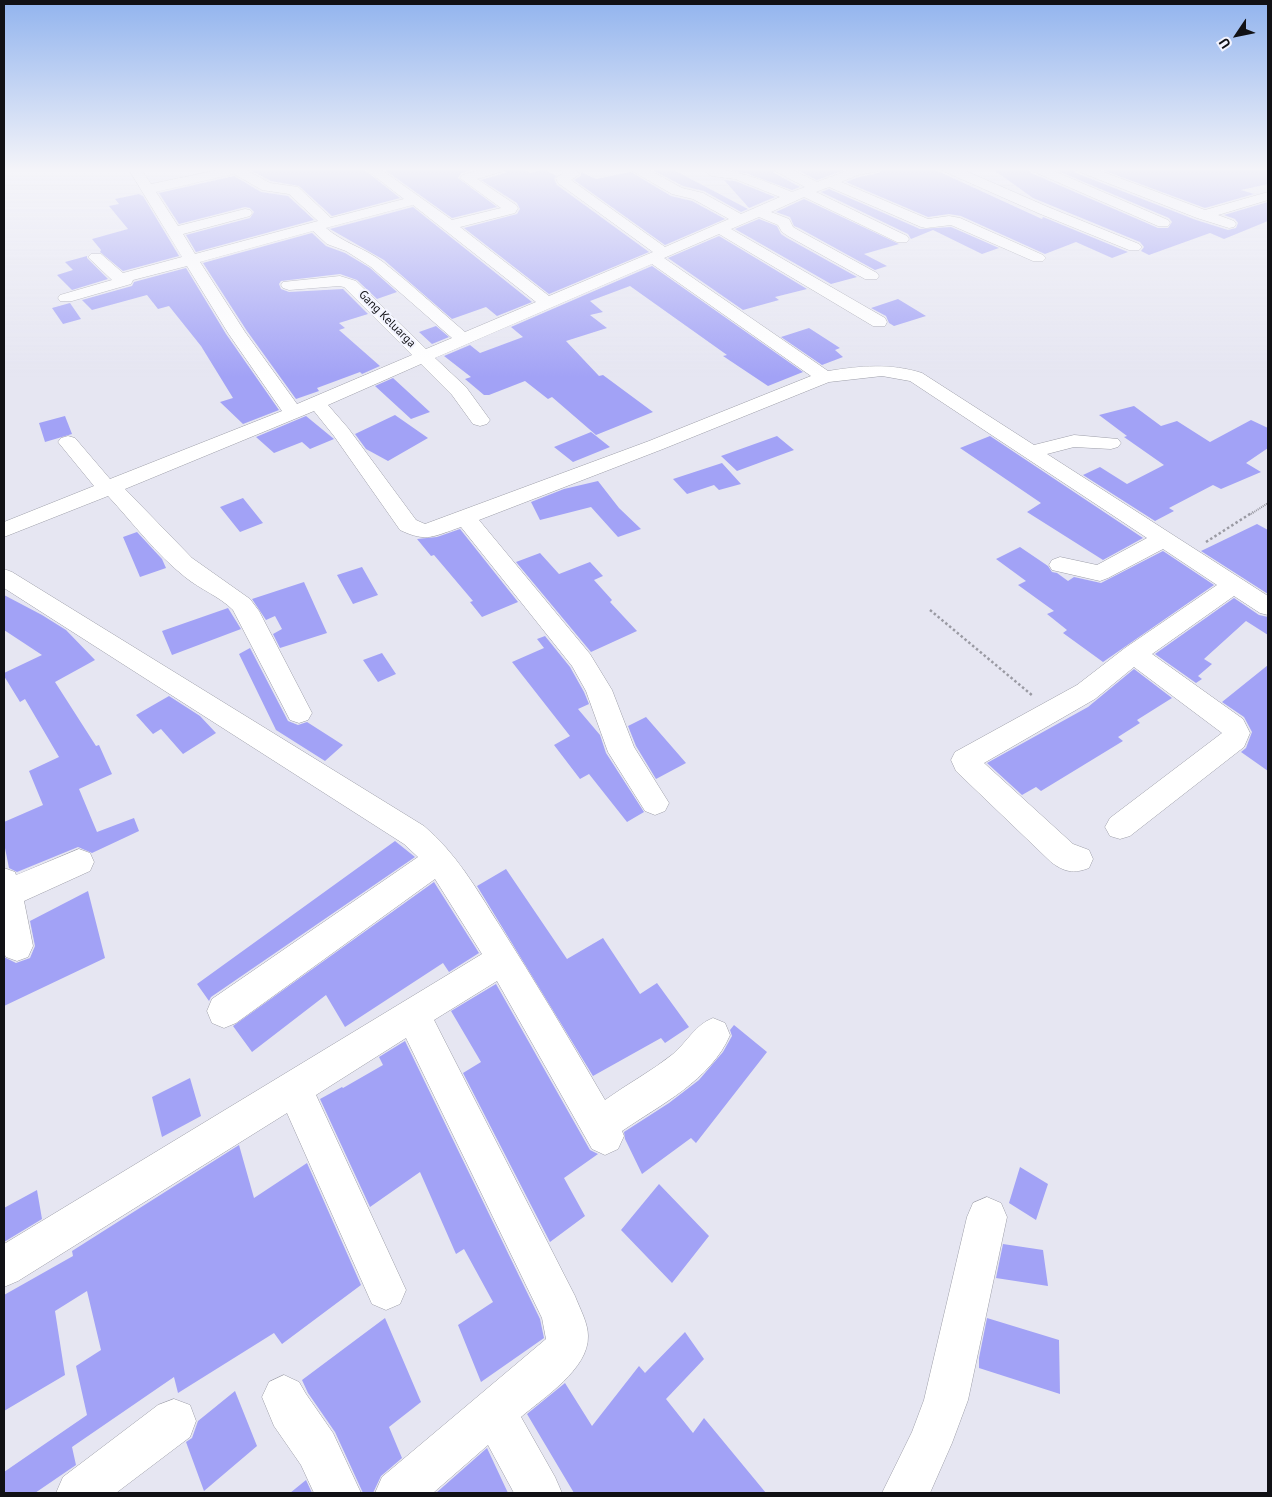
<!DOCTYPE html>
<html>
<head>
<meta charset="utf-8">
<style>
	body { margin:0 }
	#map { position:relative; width:1272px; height:1497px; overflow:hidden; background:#e6e6f2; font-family:"PT Sans",sans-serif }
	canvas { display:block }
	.frame { position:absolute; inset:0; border:5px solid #111115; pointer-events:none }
	.north { position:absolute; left:1212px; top:10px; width:50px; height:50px; -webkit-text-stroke:4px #f3f4ff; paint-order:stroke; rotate:236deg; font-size:14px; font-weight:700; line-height:20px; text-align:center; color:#111115 }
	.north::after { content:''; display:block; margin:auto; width:18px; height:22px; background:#111115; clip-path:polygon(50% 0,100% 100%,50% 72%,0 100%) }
</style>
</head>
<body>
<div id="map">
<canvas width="1272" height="1497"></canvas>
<div class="frame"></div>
<div class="north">U</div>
</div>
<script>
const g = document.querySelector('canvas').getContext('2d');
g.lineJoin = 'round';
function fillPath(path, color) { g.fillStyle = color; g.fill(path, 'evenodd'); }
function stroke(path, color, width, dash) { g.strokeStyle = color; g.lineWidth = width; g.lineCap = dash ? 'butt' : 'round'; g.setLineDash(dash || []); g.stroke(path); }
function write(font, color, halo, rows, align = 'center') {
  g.font = font + ' "PT Sans",sans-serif'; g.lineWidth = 4; g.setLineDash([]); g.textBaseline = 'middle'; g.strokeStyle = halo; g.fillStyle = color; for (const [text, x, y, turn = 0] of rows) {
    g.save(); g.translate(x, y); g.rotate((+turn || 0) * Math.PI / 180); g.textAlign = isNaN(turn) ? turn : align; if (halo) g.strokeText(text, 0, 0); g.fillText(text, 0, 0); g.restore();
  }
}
const building = new Path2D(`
	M260 168H362L400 198 332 216 299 186 271 181 250 170Z
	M382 168H480L461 173 458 178 497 207 452 218Z
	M507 168H523L530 173 544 169 556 176 554 179 557 185 649 252 549 294 464 228 517 214 520 209 517 203 481 180 505 173Z
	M649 168H670L748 209 741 212 704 191 683 186Z
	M721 168H772L774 173 800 187 792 190 748 174Z
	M793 168H850L817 180Z
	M882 168H931L1042 219 1043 217 1128 252 1112 258 1076 242 1045 254 961 216 949 214 928 217 846 182 859 177 879 173Z
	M991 168H1028L1031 173 1158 228H1168L1172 222 1169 218 1051 168H1073L1076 173 1196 220 1228 230 1236 228 1238 223 1235 219 1224 215 1268 202V221L1224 239 1210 233 1149 255 1141 251 1144 247 1140 242 1033 198Z
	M1097 168H1268V184L1241 190 1254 194 1205 208Z
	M581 172 596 179 631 172 671 196 692 201 725 219 665 245 574 180 581 176Z
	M234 176 261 192 288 196 314 220 196 252 186 235 250 218 254 212 250 208 245 207 179 224 159 193Z
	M724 180 735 181 775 197 749 208Z
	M829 189 920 229 951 227 999 248 982 254 933 230 911 239 908 234 821 192Z
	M139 194 143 196 179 256 123 271 100 252 101 250 92 239 128 229 109 206 119 204 115 199Z
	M804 199 899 244 864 254 887 266 875 270 799 228 794 226 790 217 776 212Z
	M413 207 532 302 497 316 486 307 452 319 384 260 330 229Z
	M759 219 777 226 781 234 787 238 857 277 831 284 735 229Z
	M312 233 326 246 345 253 370 268 397 292 377 299 357 280 340 274 281 281 279 284 281 289 289 292 343 289 368 314 339 323 345 328 339 330 380 366 362 374 360 372 317 388 319 391 296 399 247 331 203 263Z
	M719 236 807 289 775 297 779 300 743 310 668 258Z
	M87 256V258L108 279 72 290 57 275 73 270 65 262Z
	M652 266 803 372 768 386 723 356 727 355 630 286 590 301 603 312 590 315 607 328 566 341 599 376 603 375 653 412 596 435 552 397 548 399 525 381 489 395H484L465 379 471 377 444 356 470 345 480 353 523 337 511 327Z
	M186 268 226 334 279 410 243 424 220 402 233 398 201 346 169 306 158 309 147 295 92 310 82 300 132 286 134 282Z
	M898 299 926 316 894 326 889 323 886 316 871 308Z
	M70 303 81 319 63 324 52 308Z
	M436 326 449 337 432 344 419 332Z
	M809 328 840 348 835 350 843 357 822 365 781 337Z
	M393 378 430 412 411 419 375 386Z
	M1134 406 1161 426 1177 421 1210 442 1251 420 1268 428V448L1246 463 1261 472 1221 489 1213 485 1169 508 1174 511 1155 521 1083 475 1100 467 1127 484 1164 465 1124 437 1127 436 1099 415Z
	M395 415 428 438 388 461 366 449 355 434Z
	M65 416 72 434 45 442 39 423Z
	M306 416 334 439 310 449 302 442 274 453 256 437Z
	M591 432 610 447 573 462 554 447Z
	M777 436 794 450 737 471 721 456Z
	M990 436 1143 538 1103 560 1027 512 1041 503 960 448Z
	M722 463 741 484 719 490 714 485 687 494 673 479Z
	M598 481 619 508 641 529 618 537 591 507 540 520 531 502 564 489Z
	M243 498 263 523 240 532 220 507Z
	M1257 524 1268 530V594L1201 551Z
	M460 529 518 602 482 617 470 602 473 601 434 555 431 556 417 539 437 537Z
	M137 532 162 559 166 568 140 577 123 537Z
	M1020 547 1048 566 1052 572 1057 573 1068 581 1074 577 1101 583 1163 551 1214 585 1103 662 1063 633 1067 630 1047 614 1054 611 1018 585 1026 581 996 559Z
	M540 553 559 574 590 562 603 576 594 580 612 600 610 602 637 631 591 652 516 562Z
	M362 567 378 595 353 604 337 575Z
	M304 582 327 633 280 648 273 634 282 629 275 616 266 620 252 599Z
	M4 595 42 615 66 630 95 660 55 682 96 746 99 745 112 774 79 789 97 832 134 818 139 831 92 853 78 847 17 872 9 868 4 843V822L43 805 29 771 59 757 25 699 20 702 4 676V673L42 655 4 630Z
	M1234 598 1259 615 1268 617V635L1246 621 1204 659 1212 664 1198 676 1202 679 1196 683 1155 654Z
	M228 608 241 629 172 655 162 631Z
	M545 636 570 667 584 692 589 704 578 709 600 735 606 753 644 812 627 822 589 774 580 779 554 745 570 736 512 662 544 648 537 639Z
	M250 648 288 721 298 725 307 722 343 745 325 761 276 730 239 654Z
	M382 653 396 674 378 682 363 660Z
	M1268 665V771L1241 752 1246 748 1252 732 1244 717 1222 702Z
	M1134 669 1172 698 1137 720 1140 723 1118 737 1123 741 1041 791 1036 787 1022 795 987 763 1088 707Z
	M169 696 200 716 216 733 183 754 161 729 153 734 136 715Z
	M646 717 686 763 656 779 636 746 628 726Z
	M395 841 415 857 211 997 209 1001 197 984Z
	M506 869 567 959 603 938 640 994 657 983 689 1027 665 1043 661 1038 593 1076 477 886Z
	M434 882 479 953 449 972 443 963 345 1027 326 995 252 1052 233 1026Z
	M88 891 105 958 4 1006V957L16 963 30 958 35 946 30 921Z
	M496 984 590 1150 598 1154 564 1178 585 1216 550 1242 463 1073 481 1062 451 1011Z
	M734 1025 767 1052 696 1143 691 1138 642 1174 625 1139 624 1132 669 1103 699 1080 723 1052 732 1036 730 1030Z
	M405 1041 540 1319 544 1338 481 1382 458 1325 493 1302 464 1249 456 1254 420 1172 370 1207 320 1099 342 1087 343 1088 383 1065 379 1057Z
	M190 1078 201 1116 162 1137 152 1097Z
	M239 1145 254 1198 307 1163 361 1285 282 1344 274 1333 178 1393 174 1377 72 1447 76 1465 35 1493H4V1472L87 1415 76 1366 101 1350 87 1291 55 1311 65 1375 4 1411V1295L73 1256 72 1251Z
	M1020 1167 1048 1184 1036 1220 1009 1203Z
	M659 1184 709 1236 672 1283 621 1230Z
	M37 1190 42 1219 4 1242V1208Z
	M1003 1244 1043 1250 1048 1286 996 1278Z
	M385 1318 421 1402 389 1427 402 1458 381 1476 373 1493H363L335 1432 308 1393 302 1380Z
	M987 1318 1059 1340 1060 1394 979 1368V1358Z
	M685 1332 704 1359 666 1399 693 1433 704 1418 766 1493H574L527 1414 565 1383 592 1426 639 1366 645 1373Z
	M235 1391 257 1446 204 1491 186 1442 192 1438 198 1421Z
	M487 1448 508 1493H436Z
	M306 1480 312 1493H290Z`);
const pathFar1 = new Path2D(`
	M1251 514 1268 503`);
const path = new Path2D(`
	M1206 542 1253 512
	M930 610 1033 696`);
const minor = new Path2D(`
	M128 168H140L151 184 227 168H249L248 171 270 183 298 187 331 218 404 199 364 168H379L452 220 501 208 460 178 462 175 486 168H505L504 171 477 179 516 205 518 208 515 213 460 227 549 296 653 252 558 183 556 178 563 173 558 168C566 168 574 166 580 174L571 180 665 247 729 219 693 199 672 194 632 171 631 168H646L682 188 703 193 741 214 780 197 735 179 711 176 701 168C734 168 762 180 792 192L805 187 775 171 774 168H789L817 182 854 168H880L879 171 858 175 841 182 928 219 949 216 960 218 1043 255 1046 258 1043 261H1033L951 225 926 228 921 227 829 187 816 192 907 236 909 239 907 242H897L804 197 771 212 789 219 793 227 798 230 877 273 879 276 877 279H865L788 236 782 232 778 225 759 217 731 229 885 318 887 322 885 326H873L719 234 664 258 828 371C861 366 890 363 922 373L1034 445 1074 435 1118 439 1121 443 1118 447 1111 449 1074 447 1047 454 1268 596V615L1260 613 1234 596 1152 654 1243 719 1250 733 1244 747 1130 836 1120 839 1110 836 1105 827 1110 818 1222 733 1134 667 1095 699 984 763 1073 844 1089 850 1093 859 1089 868C1074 874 1064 872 1051 862L956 771 951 760 955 752 1077 685 1125 648 1217 585 1163 549 1108 578 1100 581 1052 570 1049 565 1052 560 1060 557 1097 565 1147 538 910 381 882 376 829 382 663 449 479 520 590 654 612 690 634 747 669 803 665 811 655 815 645 811 608 752 586 691 572 666 461 527C434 536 427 543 400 530L334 436 314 411 125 489 192 558 250 599 259 611 312 713 308 720 299 723 290 720 233 610C219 596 201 590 185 577 156 554 133 523 108 496L4 537V522L94 486 58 442 61 438 68 436 75 438 110 479 282 411 228 333 187 266 133 280 131 284 72 301H60L58 298 60 295 112 280 91 260 88 257 91 254H101L123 273 182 257ZM234 174 262 190 289 194 318 221 195 254 183 234 250 216 252 213 250 210 245 209 178 226 156 192ZM413 205 536 302 465 332C438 309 411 284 383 262 365 248 343 243 326 228ZM313 231 327 244 346 251 371 267 452 338 426 349 356 281 340 276 283 282 281 285 283 288 289 290 339 286 344 287 412 355 297 404 245 332 200 262ZM652 264 811 376 649 441 425 524 416 520 348 428 328 405 421 364 452 395 473 424 480 426 487 424 490 420 466 387 435 358Z
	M941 168H959L1048 207 1139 244 1142 247 1139 250H1129L1038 213 943 171Z
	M1030 168H1047L1168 220 1170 223 1168 226H1158L1032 171Z
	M1075 168H1093L1205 210 1268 192V200L1218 215 1234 221 1236 224 1234 227 1229 228 1197 218 1077 171Z
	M4 569 12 572 424 826C456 853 476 888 498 923 535 981 570 1040 605 1100 627 1084 652 1071 673 1054 688 1041 695 1025 713 1018L725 1023 730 1035C711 1080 660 1105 622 1131L624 1136 618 1149 605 1155 592 1149 497 981 434 1020 575 1296C580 1309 588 1323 588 1336 589 1369 543 1398 521 1417L555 1477 562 1493H514L488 1445 433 1493H375L382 1477 546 1339 542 1318 406 1038 316 1095 406 1290 400 1304 386 1310 372 1304 287 1113 18 1281 4 1287V1244L482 954 435 879 236 1023 224 1028 212 1023 207 1011 212 999 418 857 404 844 4 588Z
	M79 849 90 853 94 862 90 871 24 901 33 946 28 957 17 961 6 957 4 953V868L15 872 16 875Z
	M987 1197 1001 1203 1007 1217 968 1400 952 1443 930 1493H882L912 1432 924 1400 967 1217 973 1203Z
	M284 1375 299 1382 306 1394 333 1433 361 1493H314L301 1465 274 1426 262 1397 269 1382Z
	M174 1399 190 1405 196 1421 190 1437 116 1493H56L63 1477 158 1405Z`);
const farStreetnames = [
	["Gang Keluarga",387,319,45]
];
fillPath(building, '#a2a2f6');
stroke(minor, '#9d9ea8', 1);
stroke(pathFar1, '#9a9aa3', 2, [1, 1]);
stroke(path, '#9a9aa3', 2.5, [2.5, 2.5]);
fillPath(minor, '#fff');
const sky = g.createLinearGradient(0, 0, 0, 377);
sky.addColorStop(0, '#92b4ee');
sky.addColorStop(0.45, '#f4f4f9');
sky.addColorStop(1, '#f4f4f900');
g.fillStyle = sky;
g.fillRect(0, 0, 1272, 377);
write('12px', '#111115', '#f3f4ff', farStreetnames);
</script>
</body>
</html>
